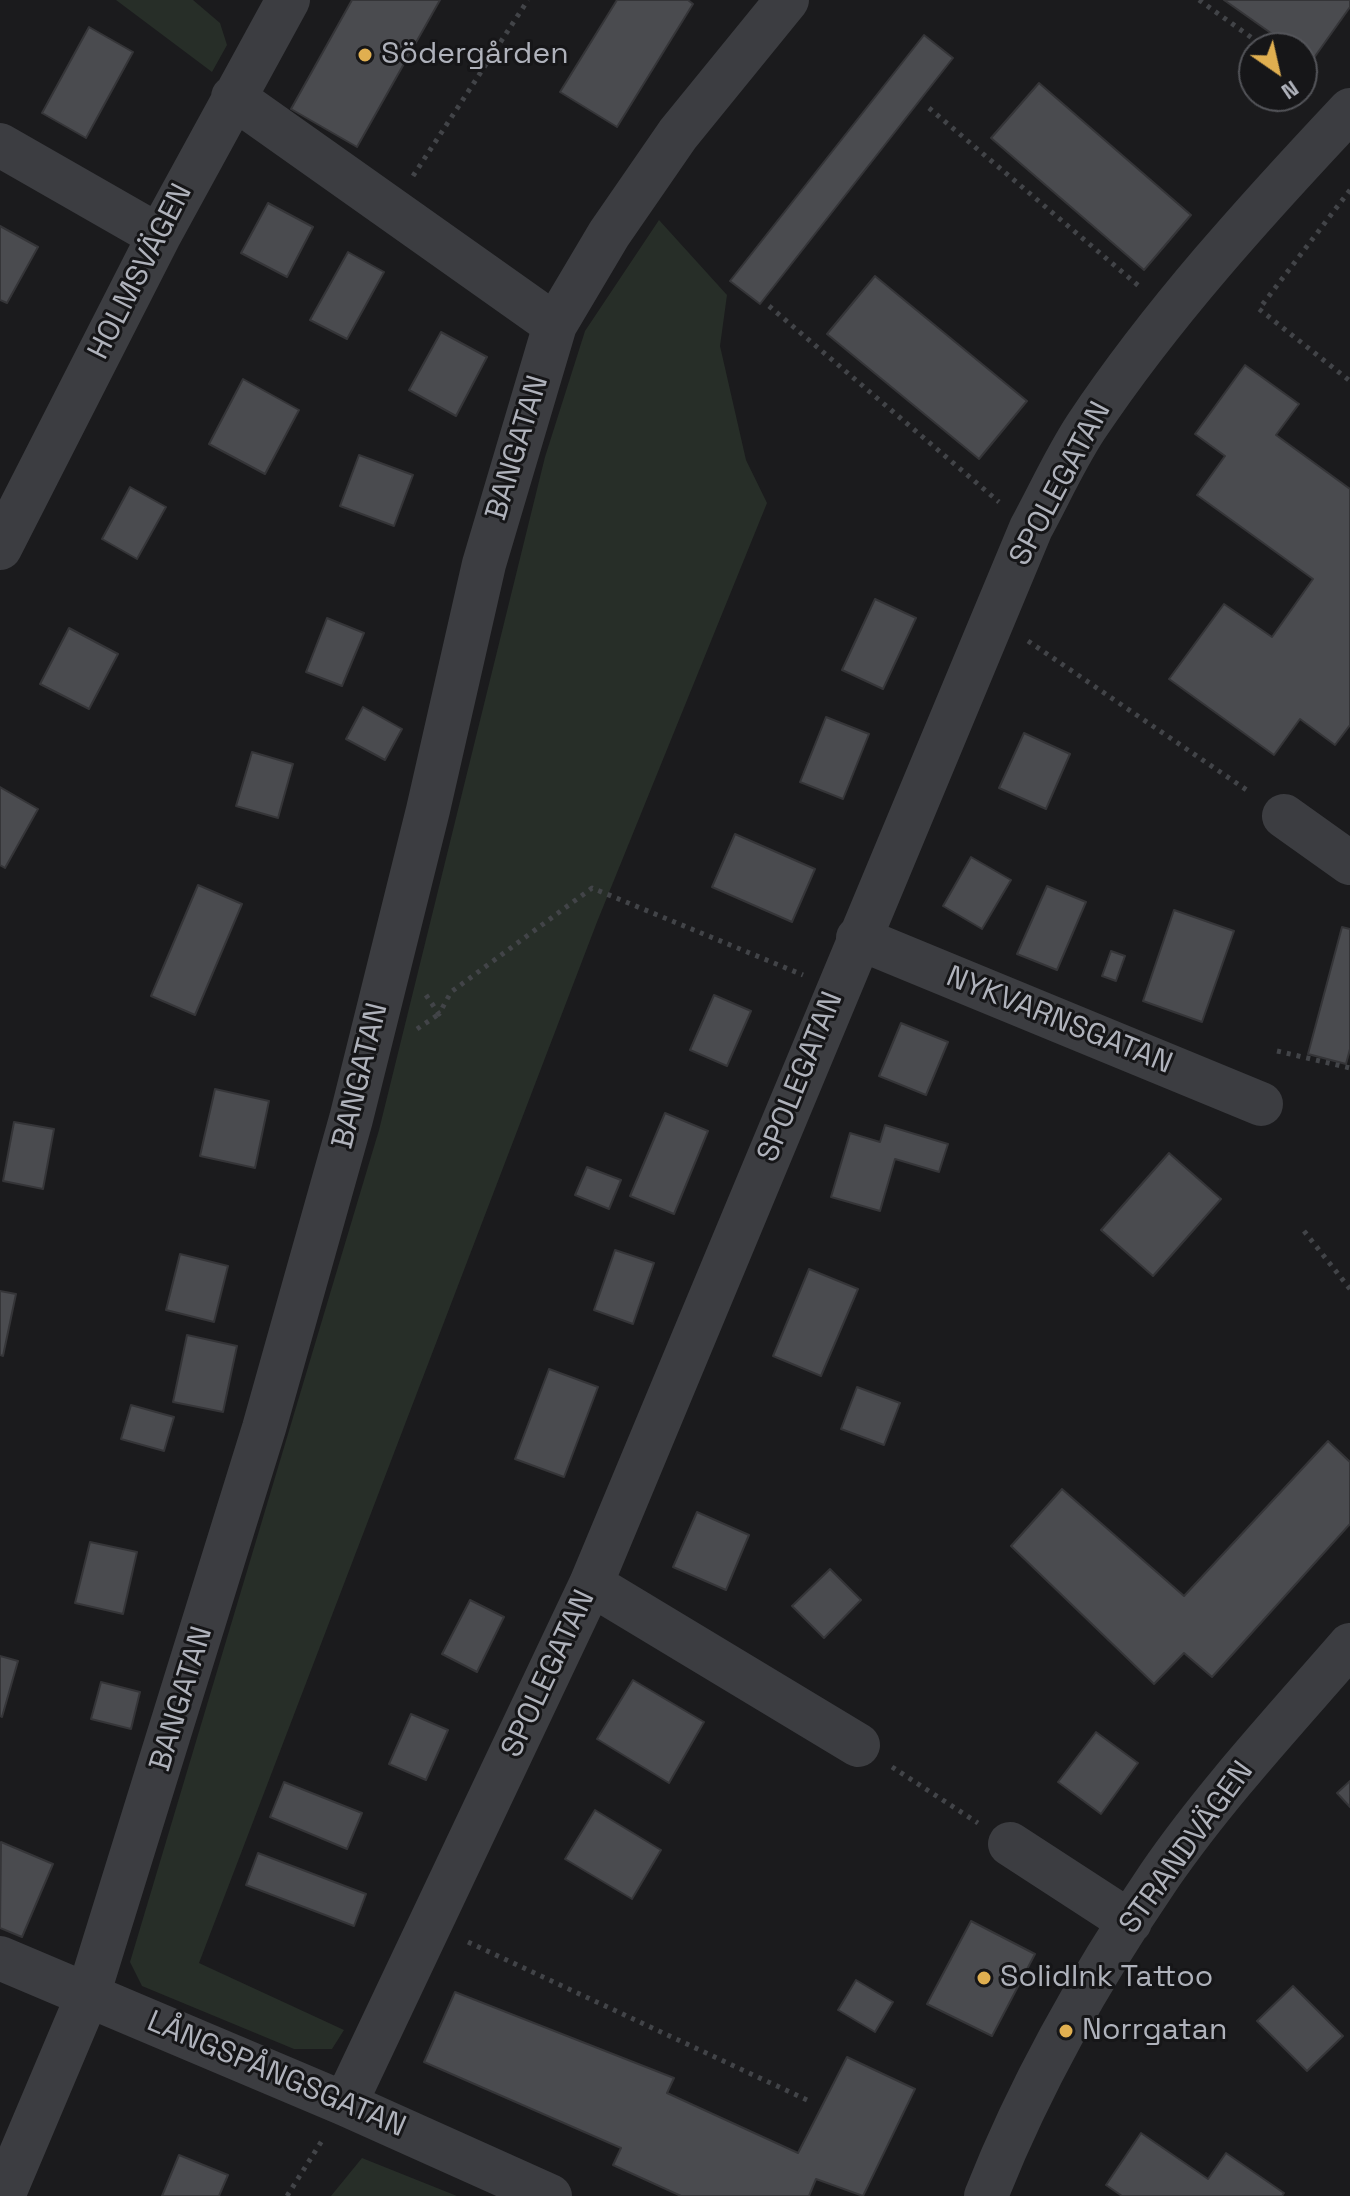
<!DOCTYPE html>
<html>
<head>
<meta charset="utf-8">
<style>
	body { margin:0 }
	#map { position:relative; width:1350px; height:2196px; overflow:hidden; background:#1b1b1d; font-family:"Space Grotesk",sans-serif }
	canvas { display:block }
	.north { position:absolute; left:1238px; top:32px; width:80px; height:80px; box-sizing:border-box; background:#161618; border:2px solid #535459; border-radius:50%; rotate:146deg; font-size:22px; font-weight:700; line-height:32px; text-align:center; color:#afb2bb }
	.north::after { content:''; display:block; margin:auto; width:28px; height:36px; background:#e0af50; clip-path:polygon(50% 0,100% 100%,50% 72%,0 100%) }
</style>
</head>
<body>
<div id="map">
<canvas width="1350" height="2196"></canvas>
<div class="north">N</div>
</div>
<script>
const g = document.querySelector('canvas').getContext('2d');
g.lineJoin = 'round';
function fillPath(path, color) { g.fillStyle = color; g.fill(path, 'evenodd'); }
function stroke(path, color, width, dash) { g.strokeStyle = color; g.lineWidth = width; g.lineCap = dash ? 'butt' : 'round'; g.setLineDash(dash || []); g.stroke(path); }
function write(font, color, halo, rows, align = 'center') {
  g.font = font + ' "Space Grotesk",sans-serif'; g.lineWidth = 6; g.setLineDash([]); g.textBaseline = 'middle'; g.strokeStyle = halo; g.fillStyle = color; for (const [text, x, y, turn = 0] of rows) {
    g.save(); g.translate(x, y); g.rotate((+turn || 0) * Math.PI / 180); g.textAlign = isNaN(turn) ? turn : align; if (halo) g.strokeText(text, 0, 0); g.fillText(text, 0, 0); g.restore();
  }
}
const green = new Path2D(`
	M116 0H193L220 23 227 45 212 72Z
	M659 220 727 295 720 346 746 460 767 503 597 922 199 1963 344 2030 332 2049H294L142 1986 130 1962 379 1130 545 457 585 331Z
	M362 2158 457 2196H331Z`);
const building = new Path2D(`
	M352 0H440L357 147 291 109Z
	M617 0H688L693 4 617 127 560 92Z
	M1224 0H1350V7L1311 62 1302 55V48H1292Z
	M89 27 133 52 86 138 42 113Z
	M924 35 953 58 760 304 730 281Z
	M1039 83 1191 215 1144 270 991 138Z
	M268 203 313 227 287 277 241 253Z
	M0 226 38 247 7 303 0 300Z
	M348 252 384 272 347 339 310 320Z
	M875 276 1027 401 979 459 827 334Z
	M441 332 487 357 456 416 409 390Z
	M1245 365 1299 404 1276 435 1350 489V725L1335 745 1300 719 1274 755 1169 679 1224 604 1272 637 1313 579 1197 495 1225 456 1195 434Z
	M243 379 299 410 265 474 209 444Z
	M359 455 413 475 394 526 340 506Z
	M130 487 166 507 137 559 102 539Z
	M875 599 916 618 883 689 842 670Z
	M327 618 364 633 342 686 306 672Z
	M69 628 118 654 89 709 40 684Z
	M363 707 402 729 385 760 346 739Z
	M826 717 869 734 843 799 800 782Z
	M1024 733 1070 754 1046 809 999 788Z
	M252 752 293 764 278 818 236 806Z
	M0 787 38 809 5 868 0 865Z
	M735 834 815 869 792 922 712 887Z
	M971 857 1011 880 982 929 943 906Z
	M198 885 242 904 195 1015 151 996Z
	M1047 886 1086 902 1057 970 1017 954Z
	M1174 910 1234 931 1202 1022 1143 1001Z
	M1342 927 1350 929V1049L1346 1064 1308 1054Z
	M1111 951 1125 956 1116 981 1102 976Z
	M714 995 751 1011 727 1066 690 1050Z
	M901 1023 948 1042 926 1095 879 1076Z
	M215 1089 269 1101 255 1168 200 1156Z
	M665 1113 708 1131 674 1214 630 1196Z
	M14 1122 54 1129 43 1189 3 1181Z
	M885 1125 948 1144 939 1172 895 1159 880 1211 831 1197 850 1133 880 1142Z
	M1169 1153 1221 1199 1153 1276 1101 1230Z
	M587 1167 621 1180 609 1209 575 1195Z
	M615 1250 654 1263 633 1324 594 1310Z
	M180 1254 228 1266 214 1322 166 1310Z
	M809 1269 858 1289 821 1376 773 1356Z
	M0 1291 16 1294 3 1356 0 1355Z
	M187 1335 237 1346 223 1412 173 1402Z
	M549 1369 598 1387 564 1477 515 1459Z
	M857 1387 900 1403 884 1445 841 1429Z
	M131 1405 174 1417 164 1451 121 1439Z
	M1328 1441 1350 1462V1524L1212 1677 1184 1653 1154 1684 1011 1546 1062 1489 1184 1596Z
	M697 1512 749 1535 726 1590 673 1567Z
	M90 1542 137 1552 123 1614 75 1603Z
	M830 1569 861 1600 824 1638 792 1606Z
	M470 1600 504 1617 477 1672 442 1654Z
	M0 1656 18 1661 2 1717 0 1716Z
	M633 1680 704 1722 669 1783 597 1739Z
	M101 1682 140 1692 131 1729 91 1719Z
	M411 1714 448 1730 426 1780 389 1764Z
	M1096 1732 1138 1763 1101 1814 1058 1782Z
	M1350 1781V1807L1337 1793Z
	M284 1782 362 1813 347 1849 270 1817Z
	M595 1810 661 1850 632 1899 565 1859Z
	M1 1842 53 1864 22 1937 0 1928Z
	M258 1853 366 1894 354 1926 246 1885Z
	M971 1921 1035 1954 992 2036 927 2004Z
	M856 1980 893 2002 875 2032 838 2010Z
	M1293 1986 1343 2036 1307 2071 1257 2021Z
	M455 1992 674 2078 667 2093 798 2153 847 2057 915 2089 863 2196 816 2179 809 2196H681L613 2165 621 2148 424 2062Z
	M1141 2133 1208 2179 1226 2153 1284 2193 1282 2196H1122L1106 2185Z
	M179 2155 228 2175 219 2196H162Z`);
const path = new Path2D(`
	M1199 0 1266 48
	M1302 74 1317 85
	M929 108 1140 287
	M413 176 528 0
	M1350 190 1259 309 1350 381
	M769 306 999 502
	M1028 641 1251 793
	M426 995 439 1014 451 992 592 888 803 975
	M417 1029 439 1014
	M1277 1051 1350 1068
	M1304 1231 1350 1289
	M892 1767 978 1823
	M468 1942 807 2100
	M287 2196 323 2139`);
const street = new Path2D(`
	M233 97 555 325
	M0 145 159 236
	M0 548 159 236 288 0
	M1284 816 1350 863
	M858 938 1261 1104
	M591 1584 858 1745
	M1010 1844 1130 1922
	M0 1958 345 2104 550 2196
	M345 2104 591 1584 1031 528C1049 495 1065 459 1086 427 1162 313 1257 209 1350 110
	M3 2196 88 1995 264 1428 351 1119 428 810 484 564 555 325 609 234 678 134 787 0
	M986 2196C1030 2084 1092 1975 1160 1875 1216 1794 1285 1720 1350 1645`);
const markers = [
	[365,55,8,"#e0af50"],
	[984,1978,8,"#e0af50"],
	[1066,2031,8,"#e0af50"]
];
const poiNames = [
	["Södergården",381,55],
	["SolidInk Tattoo",1000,1978],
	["Norrgatan",1082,2031]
];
const streetNames = [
	["HOLMSVÄGEN",141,272,-63],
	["BANGATAN",518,448,-73],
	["SPOLEGATAN",1061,484,-62],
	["NYKVARNSGATAN",1059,1021,22],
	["BANGATAN",361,1076,-76],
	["SPOLEGATAN",801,1077,-68],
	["SPOLEGATAN",549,1674,-65],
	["BANGATAN",182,1699,-73],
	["STRANDVÄGEN",1187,1848,-54],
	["LÅNGSPÅNGSGATAN",276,2075,23]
];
fillPath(green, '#272e28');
fillPath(building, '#4a4b4f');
stroke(building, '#353538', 2);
stroke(path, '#424448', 5, [4, 6]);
stroke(street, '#3c3d41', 44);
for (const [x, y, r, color] of markers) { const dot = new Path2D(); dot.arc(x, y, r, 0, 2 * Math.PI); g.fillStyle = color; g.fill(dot); stroke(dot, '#161618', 3); }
write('30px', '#afb2bb', '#161618', poiNames, 'left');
write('30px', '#afb2bb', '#161618', streetNames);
</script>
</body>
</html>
